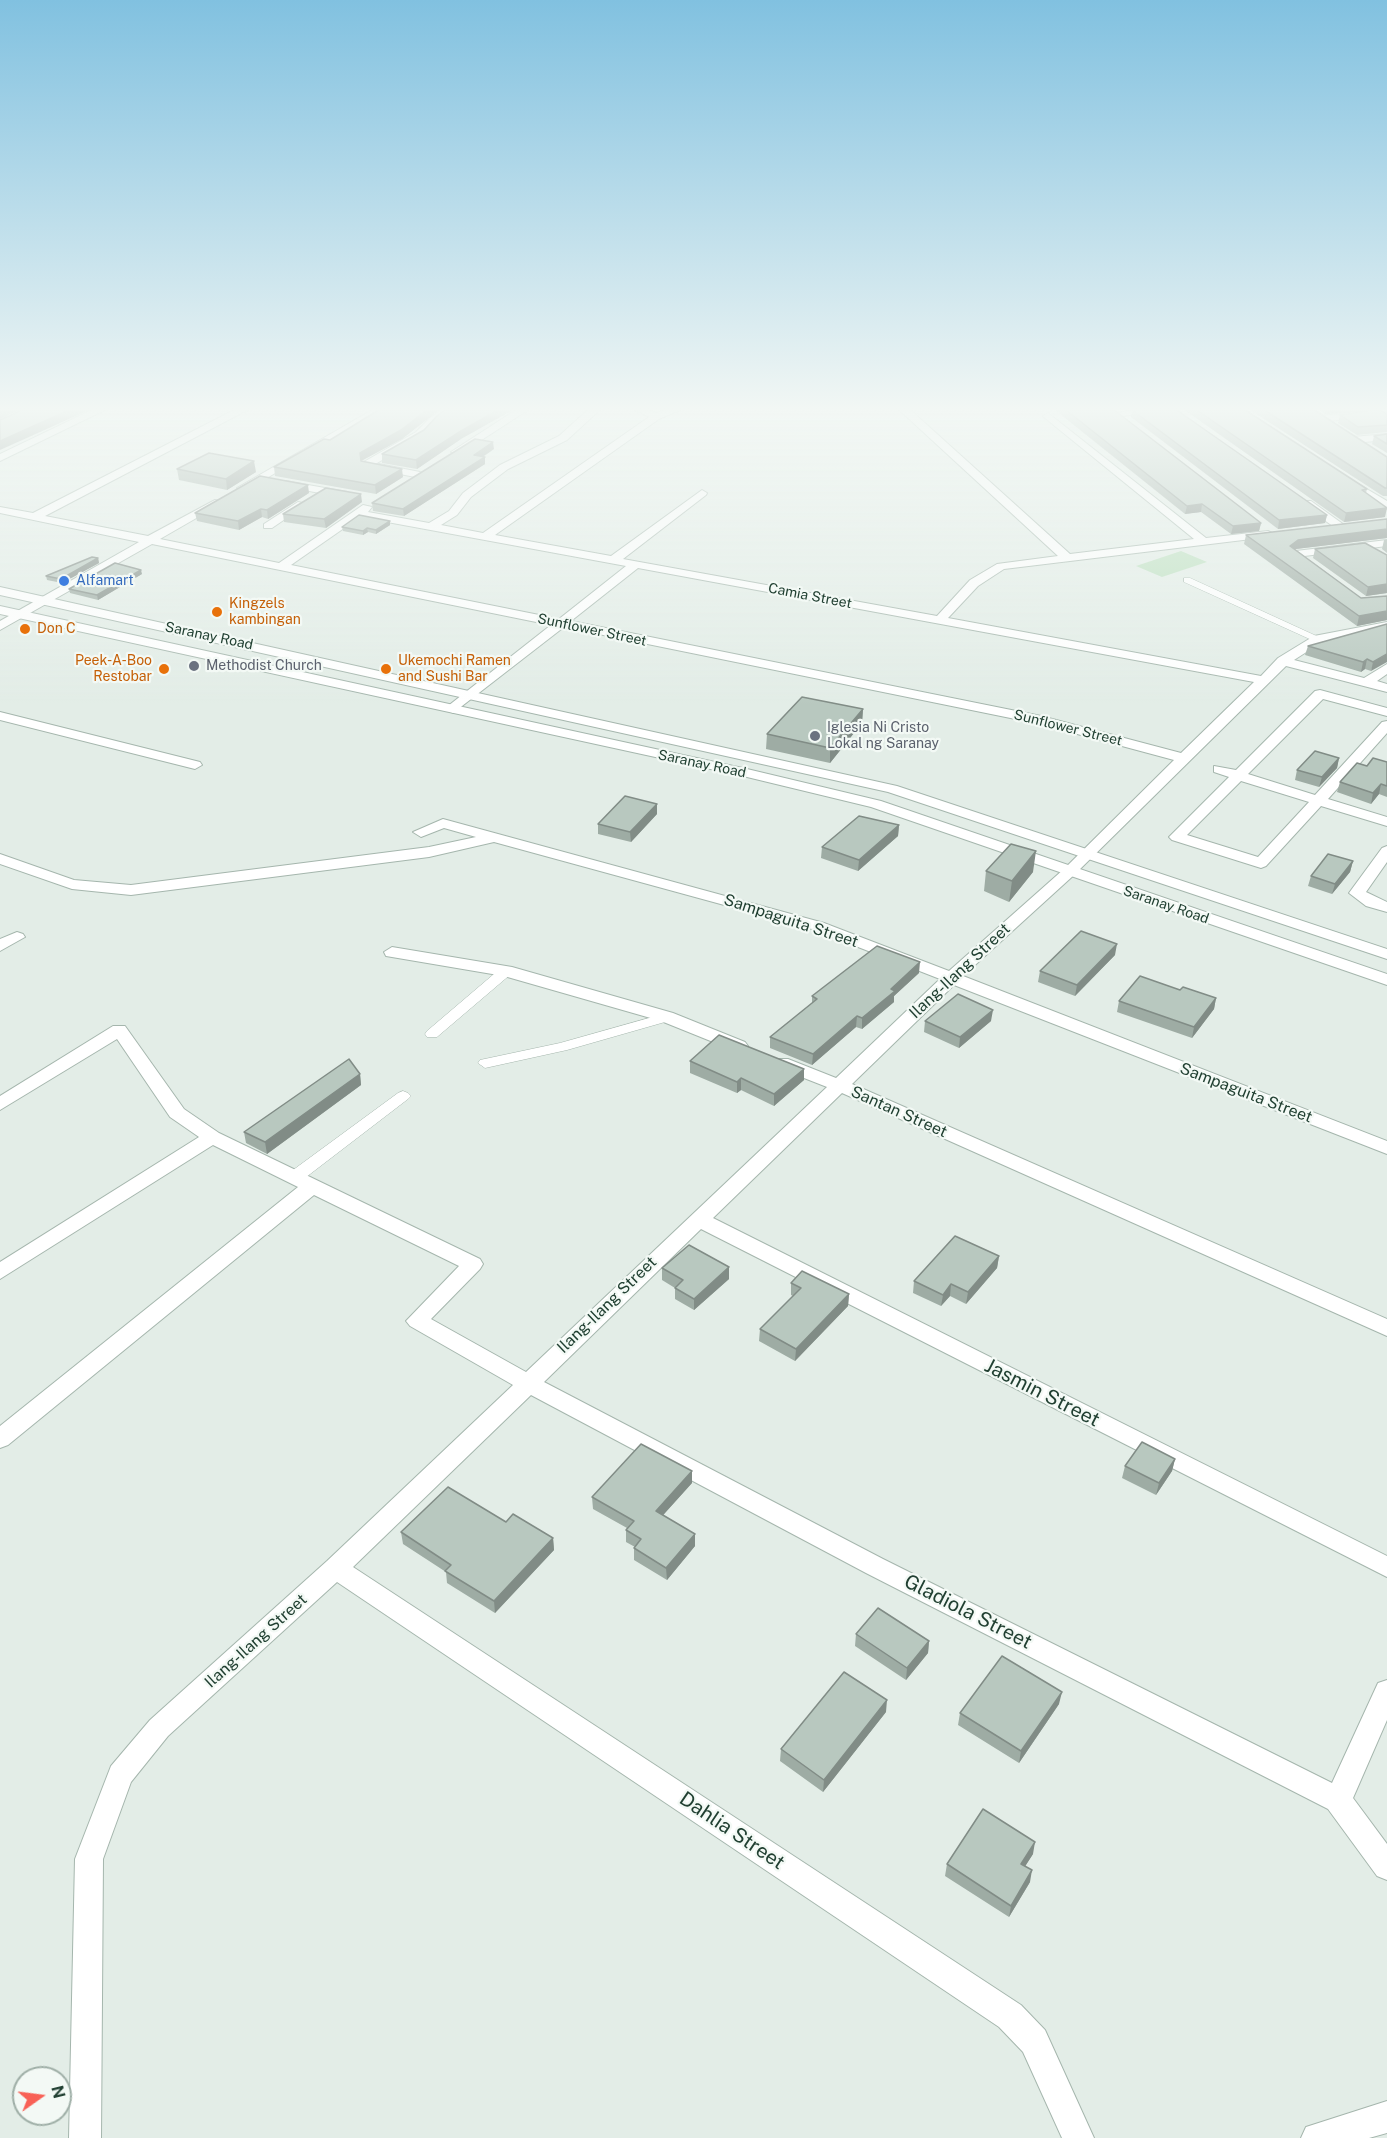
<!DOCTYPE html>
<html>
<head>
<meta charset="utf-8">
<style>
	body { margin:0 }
	#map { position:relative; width:1387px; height:2138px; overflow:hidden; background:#e3ede7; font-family:"Public Sans",sans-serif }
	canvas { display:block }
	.north { position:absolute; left:12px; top:2066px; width:60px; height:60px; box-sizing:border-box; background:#f3f9f5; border:2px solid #9fafa7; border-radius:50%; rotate:76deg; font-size:16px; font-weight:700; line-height:24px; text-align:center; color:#214032 }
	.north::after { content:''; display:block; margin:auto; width:21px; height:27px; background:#f86156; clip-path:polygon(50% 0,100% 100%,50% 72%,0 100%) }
</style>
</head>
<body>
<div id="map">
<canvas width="1387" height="2138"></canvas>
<div class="north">N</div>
</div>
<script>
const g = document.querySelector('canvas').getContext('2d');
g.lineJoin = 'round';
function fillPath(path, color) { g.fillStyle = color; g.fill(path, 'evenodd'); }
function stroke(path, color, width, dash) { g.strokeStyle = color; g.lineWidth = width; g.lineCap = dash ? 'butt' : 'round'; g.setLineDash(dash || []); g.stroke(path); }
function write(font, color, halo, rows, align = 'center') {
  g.font = font + ' "Public Sans",sans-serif'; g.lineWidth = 4.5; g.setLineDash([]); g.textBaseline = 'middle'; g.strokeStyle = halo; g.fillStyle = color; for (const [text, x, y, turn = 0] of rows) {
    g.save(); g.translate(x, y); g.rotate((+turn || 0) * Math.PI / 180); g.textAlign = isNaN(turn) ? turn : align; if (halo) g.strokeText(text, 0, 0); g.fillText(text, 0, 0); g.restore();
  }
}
const green = new Path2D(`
	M1181 551 1207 562 1162 577 1136 566Z`);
const service = new Path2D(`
	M1184 578H1190L1323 639 1314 641 1184 582Z
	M506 967 513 971 511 974 437 1037H427L425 1034 427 1031 501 968Z
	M667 1013 674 1017 672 1020 567 1050 485 1068 478 1063 480 1060 560 1043Z
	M403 1091 408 1093 411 1096 408 1099 301 1181H289L287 1177 289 1173 398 1093Z`);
const minor = new Path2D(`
	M100 406H113L0 461V454Z
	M242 406H255L45 516 148 536 215 500 219 501V505L160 539 279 563 363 505 372 507 368 512 429 523 449 511 463 493 500 465 559 436 592 406H604L567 440 508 469 471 497 457 515 441 525 483 533 649 417 628 406H641L656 413 675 406H689L659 419 495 535 611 556 702 490 707 493 706 495 623 559 937 616 970 580 997 564 1058 556 895 406H906L1070 554 1194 539 1045 418 1043 416 1048 413 1206 538 1268 531 1274 534 1268 537 1004 569 978 586 948 618 1261 676 1278 658 1314 636 1387 622V630L1322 642 1294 660 1364 678 1387 664V674L1377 681 1387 684V692L1286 666 1074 875 963 976 1387 1141V1154L954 985 852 1084 1387 1319V1336L842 1093 713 1218 1387 1556V1577L701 1229 544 1382 883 1559 1332 1783 1378 1683 1387 1680V1720L1353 1798 1387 1844V1880L1377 1876 1328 1809 866 1573 531 1395 353 1567 1021 2005 1045 2030 1094 2138H1062L1023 2052 999 2027 337 1582 168 1736 131 1782 103 1859 101 2138H69L75 1859 111 1766 150 1720 327 1561 513 1385 410 1326 406 1321 459 1266 314 1195 8 1445 0 1448V1426L298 1187 213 1145 0 1279V1262L199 1137 170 1117 117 1039 0 1110V1096L113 1026H125L184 1109 219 1133 480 1259 483 1264 480 1269 431 1319 526 1372 827 1087 776 1067 773 1063 776 1059H788L836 1078 940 979 812 929 494 842 429 857 131 895 72 889 0 864V854L74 880 131 885 429 847 476 837 444 828 421 837 413 832 443 819 824 923 949 971 1064 869 1174 760 1040 724 564 627 453 713 446 709 448 706 551 625 152 544 0 630V621L139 542 0 513V507L33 513ZM360 517 626 566 559 619 291 565ZM638 568 1254 682 1181 753 1041 716 571 621Z
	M379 406H391L246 490 237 488Z
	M447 406H459L436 422 424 436 370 467H362V463L416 432 430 418Z
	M522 406H534L460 454 451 452Z
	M1155 406H1185L1117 417 1112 414Z
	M1362 412 1365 413V417L1320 422 1315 419 1320 416Z
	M1387 434V440L1353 443 1348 440 1353 437Z
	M379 464 420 472 425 475 420 478 375 469 374 467Z
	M1348 478 1387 501V509L1344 483 1343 481Z
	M286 481 347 492 352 495 347 498 282 486V482Z
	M1303 501H1311L1347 527 1337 529 1303 505Z
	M298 502 307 504 272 528H264V524Z
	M1387 540V546L1296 557 1290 554 1296 551Z
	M1320 690 1387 708V716L1323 699 1248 774 1315 795 1382 722 1387 721V733L1328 799 1387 817V826L1321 806 1266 866 1261 868 1172 840 1169 837 1229 777 1214 772V766L1236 770 1315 691ZM1241 781 1309 802 1258 857 1187 835Z
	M0 712 200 762 202 765 195 769 0 720Z
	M1387 846V862L1366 892 1387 902V912L1366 906 1349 893 1382 848Z
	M17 932 23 934 25 937 0 951V939Z
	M392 947 512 967 673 1013 745 1042 748 1046 739 1051 733 1050 661 1021 504 976 386 956 384 952Z
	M1387 2101V2133L1369 2138H1301L1306 2127Z`);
const tertiary = new Path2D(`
	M0 587 897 786 1387 949V959L888 792 0 595Z
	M0 606 747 769 881 801 1387 974V985L871 807 747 777 0 614Z`);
const wall = new Path2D(`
	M561 406H585L580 409Z
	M1050 406H1109L1261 523 1259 531 1231 534 1201 512 1185 514Z
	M1116 406H1156L1120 409Z
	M1184 406H1239L1367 489 1366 493 1385 517 1344 522 1183 409Z
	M1244 406H1308L1387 457V496H1383Z
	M1313 406H1373L1387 414V432L1357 435 1338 423 1340 415 1366 412 1365 411 1325 414Z
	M439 410 402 439 361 461 403 477 376 494 275 476 274 467 330 440Z
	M1132 410 1327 515 1325 523 1278 529 1131 417Z
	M424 430 461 439 417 469 382 463V454Z
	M1387 434V453L1372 444 1374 436Z
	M494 449 483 457 485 464 404 516 373 511 372 503Z
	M177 469 256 472 227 490 179 480Z
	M309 493 268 519 262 517 239 530 197 521 195 513Z
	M362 502 326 528 284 522 283 514Z
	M1387 519V539V538L1295 549 1361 598 1387 596V620L1357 626 1244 544 1246 535Z
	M390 521V525L376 534 368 532 363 535 343 531 342 527Z
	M1384 540H1387V553L1382 549Z
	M1315 549 1387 555V593L1366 596 1313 558Z
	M98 558 99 563 62 583 47 580 46 576Z
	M142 574 98 600 70 593 69 589Z
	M1387 624 1371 671 1365 669 1361 672 1305 655 1308 646Z
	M863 709 862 723 830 763 766 749 767 734Z
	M1339 758 1337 768 1319 787 1295 780 1297 770Z
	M1387 762V797L1379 794 1371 804 1337 792 1340 782 1367 766Z
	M657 814 631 842 598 834V824Z
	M899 825 898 836 858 871 821 858 822 847Z
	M1353 861 1350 872 1332 894 1308 886 1311 876Z
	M986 871 1033 872 1009 902 984 891Z
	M1115 955 1075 996 1038 982 1040 971Z
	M919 973 894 996V1002L862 1029 856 1027 812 1065 770 1048V1037L812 1003V996Z
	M1180 990 1216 998 1214 1009 1192 1038 1117 1012 1119 1001Z
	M925 1021H991L959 1048 924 1032Z
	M690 1061 804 1080 774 1106 741 1090 737 1093 690 1073Z
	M360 1074 361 1085 267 1154 246 1143 244 1132Z
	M999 1256 997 1268 966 1304 950 1296 941 1306 913 1293 914 1281Z
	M662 1268 729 1279 694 1310 675 1299V1288L662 1280Z
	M791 1283 849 1294 848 1306 795 1361 759 1341 760 1329 793 1296 791 1295Z
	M1175 1459 1172 1471 1156 1495 1122 1478 1125 1466Z
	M692 1483 663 1515 695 1546 667 1580 634 1560V1548L635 1547 626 1542V1530L627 1528 593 1509 592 1497Z
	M506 1522 553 1538 554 1550 495 1613 447 1583 446 1572 403 1544 401 1532Z
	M856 1634 929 1641 928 1653 906 1680 855 1646Z
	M1059 1704 1019 1763 958 1725 960 1713Z
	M886 1712 823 1792 780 1761 781 1749Z
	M1033 1854 1025 1866 1030 1882 1009 1917 945 1876 947 1864Z`);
const shadedWall = new Path2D(`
	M8 406H28L0 419V410Z
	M78 406H98L0 450V441Z
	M432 406H447L439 410 402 439 361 461 360 453Z
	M505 406H520L461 439 417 469 416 460 461 431Z
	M1326 406H1366L1365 411 1325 414Z
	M493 442 494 449 474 462V455Z
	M485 457V464L404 516 403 509Z
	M254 461 256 472 227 490 226 479Z
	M402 469 403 477 376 494 375 485Z
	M308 485 309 493 268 519 267 510Z
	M361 494 362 502 326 528 324 519Z
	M1202 504 1201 512 1185 514 1187 506Z
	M1387 508 1385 517 1344 522 1346 513Z
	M261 509 262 517 239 530 238 521Z
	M1327 515 1325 523 1278 529 1279 520Z
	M390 521V525L376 534V530Z
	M1261 523 1259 531 1231 534 1233 526Z
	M367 528 368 532 363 535V531Z
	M1387 529V538L1296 549 1288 555 1290 546 1298 540Z
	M98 558 99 563 62 583 61 579Z
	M141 570 142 574 98 600 97 595Z
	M1387 584V593L1366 596 1368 587Z
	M1387 611V620L1357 626 1359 616Z
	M1387 654V662L1371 671 1373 662Z
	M1367 659 1365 669 1361 672 1363 662Z
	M863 709 862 723 830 763V748Z
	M1339 758 1337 768 1319 787 1322 777Z
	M1381 784 1379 794 1371 804 1373 793Z
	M657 804V814L631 842 630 832Z
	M899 825 898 836 858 871 859 860Z
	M1036 851 1033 872 1009 902 1012 881Z
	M1353 861 1350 872 1332 894 1335 884Z
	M1117 944 1115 955 1075 996 1077 985Z
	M920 962 919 973 894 996V1002L862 1029V1018L891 989Z
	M1216 998 1214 1009 1192 1038 1194 1027Z
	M993 1010 991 1021 959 1048 960 1037Z
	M857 1016 856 1027 812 1065 813 1054Z
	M804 1069V1080L774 1106V1094Z
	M360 1074 361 1085 267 1154 265 1142Z
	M741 1078V1090L737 1093V1082Z
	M999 1256 997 1268 966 1304 968 1292Z
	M729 1267V1279L694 1310V1299Z
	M951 1284 950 1296 941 1306 943 1295Z
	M849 1294 848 1306 795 1361 796 1349Z
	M1175 1459 1172 1471 1156 1495 1159 1483Z
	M692 1471V1483L656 1523V1511Z
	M695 1534V1546L667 1580 666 1568Z
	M553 1538 554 1550 495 1613 494 1601Z
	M929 1641 928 1653 906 1680 907 1668Z
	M1062 1692 1059 1704 1019 1763 1021 1751Z
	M887 1700 886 1712 823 1792 824 1780Z
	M1035 1842 1033 1854 1019 1876 1021 1864Z
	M1032 1870 1030 1882 1009 1917 1011 1906Z`);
const building = new Path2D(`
	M0 406H8L0 410Z
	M31 406H78L0 441V420Z
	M385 406H432L401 430 360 453 361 461 402 469 375 485 274 467 324 439 330 440Z
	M450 406H505L461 431 416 460 382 454 424 430 437 416Z
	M1061 406H1109L1261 523 1233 526 1202 504 1187 506Z
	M1157 406H1171L1327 515 1279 520 1132 410Z
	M1191 406H1239L1367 489 1362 490 1387 508 1346 513Z
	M1258 406H1308L1387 457V488H1385Z
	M1369 406H1373L1387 414V425L1358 427 1340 415 1367 411Z
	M1387 434V444L1374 436Z
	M475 439 493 442 474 455 485 457 403 509 372 503Z
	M209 453 254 461 226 479 177 469Z
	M260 476 308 485 267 510 261 509 238 521 195 513Z
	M326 488 361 494 324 519 283 514Z
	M359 515 390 521 376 530 367 528 363 531 342 527Z
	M1387 519V529L1298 540 1290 546 1361 598 1387 596V611L1359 616 1246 535Z
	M1365 543 1387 555V584L1368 587 1315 549Z
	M92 557 98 558 61 579 46 576Z
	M115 563 141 570 97 595 69 589Z
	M1387 624V654L1373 662 1367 659 1363 662 1308 646Z
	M802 697 863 709 830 748 767 734Z
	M1315 751 1339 758 1322 777 1297 770Z
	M1373 758 1387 762V786L1381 784 1373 793 1340 782 1357 763 1367 766Z
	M625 796 657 804 630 832 598 824Z
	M859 816 899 825 859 860 822 847Z
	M1011 844 1036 851 1012 881 986 871Z
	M1328 854 1353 861 1335 884 1311 876Z
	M1081 931 1117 944 1077 985 1040 971Z
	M877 946 920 962 891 989 895 991 862 1018 857 1016 813 1054 770 1037 817 999 812 996Z
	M1140 976 1180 990 1183 987 1216 998 1194 1027 1119 1001Z
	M958 994 993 1010 960 1037 925 1021Z
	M719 1035 804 1069 774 1094 741 1078 737 1082 690 1061Z
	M349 1059 360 1074 265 1142 244 1132Z
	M955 1236 999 1256 968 1292 951 1284 943 1295 914 1281Z
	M689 1245 729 1267 694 1299 675 1288 683 1280 662 1268Z
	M802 1271 849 1294 796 1349 760 1329 801 1288 791 1283Z
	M1142 1442 1175 1459 1159 1483 1125 1466Z
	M641 1444 692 1471 656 1511 695 1534 666 1568 634 1548 641 1539 626 1530 634 1521 592 1497Z
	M448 1487 506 1522 513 1514 553 1538 494 1601 445 1571 451 1565 401 1532Z
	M878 1608 929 1641 907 1668 856 1634Z
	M1002 1656 1062 1692 1021 1751 960 1713Z
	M844 1672 887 1700 824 1780 781 1749Z
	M983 1809 1035 1842 1021 1864 1032 1870 1011 1906 947 1864Z`);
const markers = [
	[64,581,6,"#3f7fe0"],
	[217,612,6,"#e8710a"],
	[25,629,6,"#e8710a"],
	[194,666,6,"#6b7280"],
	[164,669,6,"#e8710a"],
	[386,669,6,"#e8710a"],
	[815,736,6,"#6b7280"]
];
const farShopnames = [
	["Alfamart",76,581]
];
const farStreetnames = [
	["Camia Street",810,596,11],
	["Sunflower Street",592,630,12],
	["Saranay Road",209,636,12],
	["Sunflower Street",1068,728,14],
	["Saranay Road",702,764,12],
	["Saranay Road",1166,905,19]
];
const farFoodnames = [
	["Kingzels",229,604],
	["kambingan",229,620],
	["Don C",37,629],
	["Peek-A-Boo",152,661,"right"],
	["Restobar",152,677,"right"],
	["Ukemochi Ramen",398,661],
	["and Sushi Bar",398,677]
];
const farWorshipnames = [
	["Methodist Church",206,666],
	["Iglesia Ni Cristo",827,728],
	["Lokal ng Saranay",827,744]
];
const streetNames = [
	["Sampaguita Street",791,921,18],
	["Ilang-Ilang Street",960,971,-43],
	["Sampaguita Street",1246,1093,21],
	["Santan Street",899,1112,24],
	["Ilang-Ilang Street",607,1305,-44],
	["Ilang-Ilang Street",256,1641,-42]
];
const nearStreetnames = [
	["Jasmin Street",1042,1393,27],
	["Gladiola Street",968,1612,27],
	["Dahlia Street",732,1831,34]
];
fillPath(green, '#bbdfbe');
stroke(service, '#a5b6ad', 1);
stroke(minor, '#a5b6ad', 2);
stroke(tertiary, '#a5b6ad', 2);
fillPath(service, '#fff');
fillPath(minor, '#fff');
fillPath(tertiary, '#fff');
fillPath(wall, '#9eaca4');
fillPath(shadedWall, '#818c86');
fillPath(building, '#b8c8bf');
stroke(building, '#818c86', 1.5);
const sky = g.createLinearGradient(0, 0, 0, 706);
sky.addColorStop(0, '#81c1e0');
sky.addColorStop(0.58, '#f2f7f4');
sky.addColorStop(1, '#f2f7f400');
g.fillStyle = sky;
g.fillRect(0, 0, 1387, 706);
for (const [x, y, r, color] of markers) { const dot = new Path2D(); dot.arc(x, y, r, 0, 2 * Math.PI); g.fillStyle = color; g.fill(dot); stroke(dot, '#f3f9f5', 2); }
write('14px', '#366cbe', '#f3f9f5', farShopnames, 'left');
write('14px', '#214032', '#f3f9f5', farStreetnames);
write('14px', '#c56008', '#f3f9f5', farFoodnames, 'left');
write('14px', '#5b616d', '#f3f9f5', farWorshipnames, 'left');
write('16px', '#214032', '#f3f9f5', streetNames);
write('20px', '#214032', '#f3f9f5', nearStreetnames);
</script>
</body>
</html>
